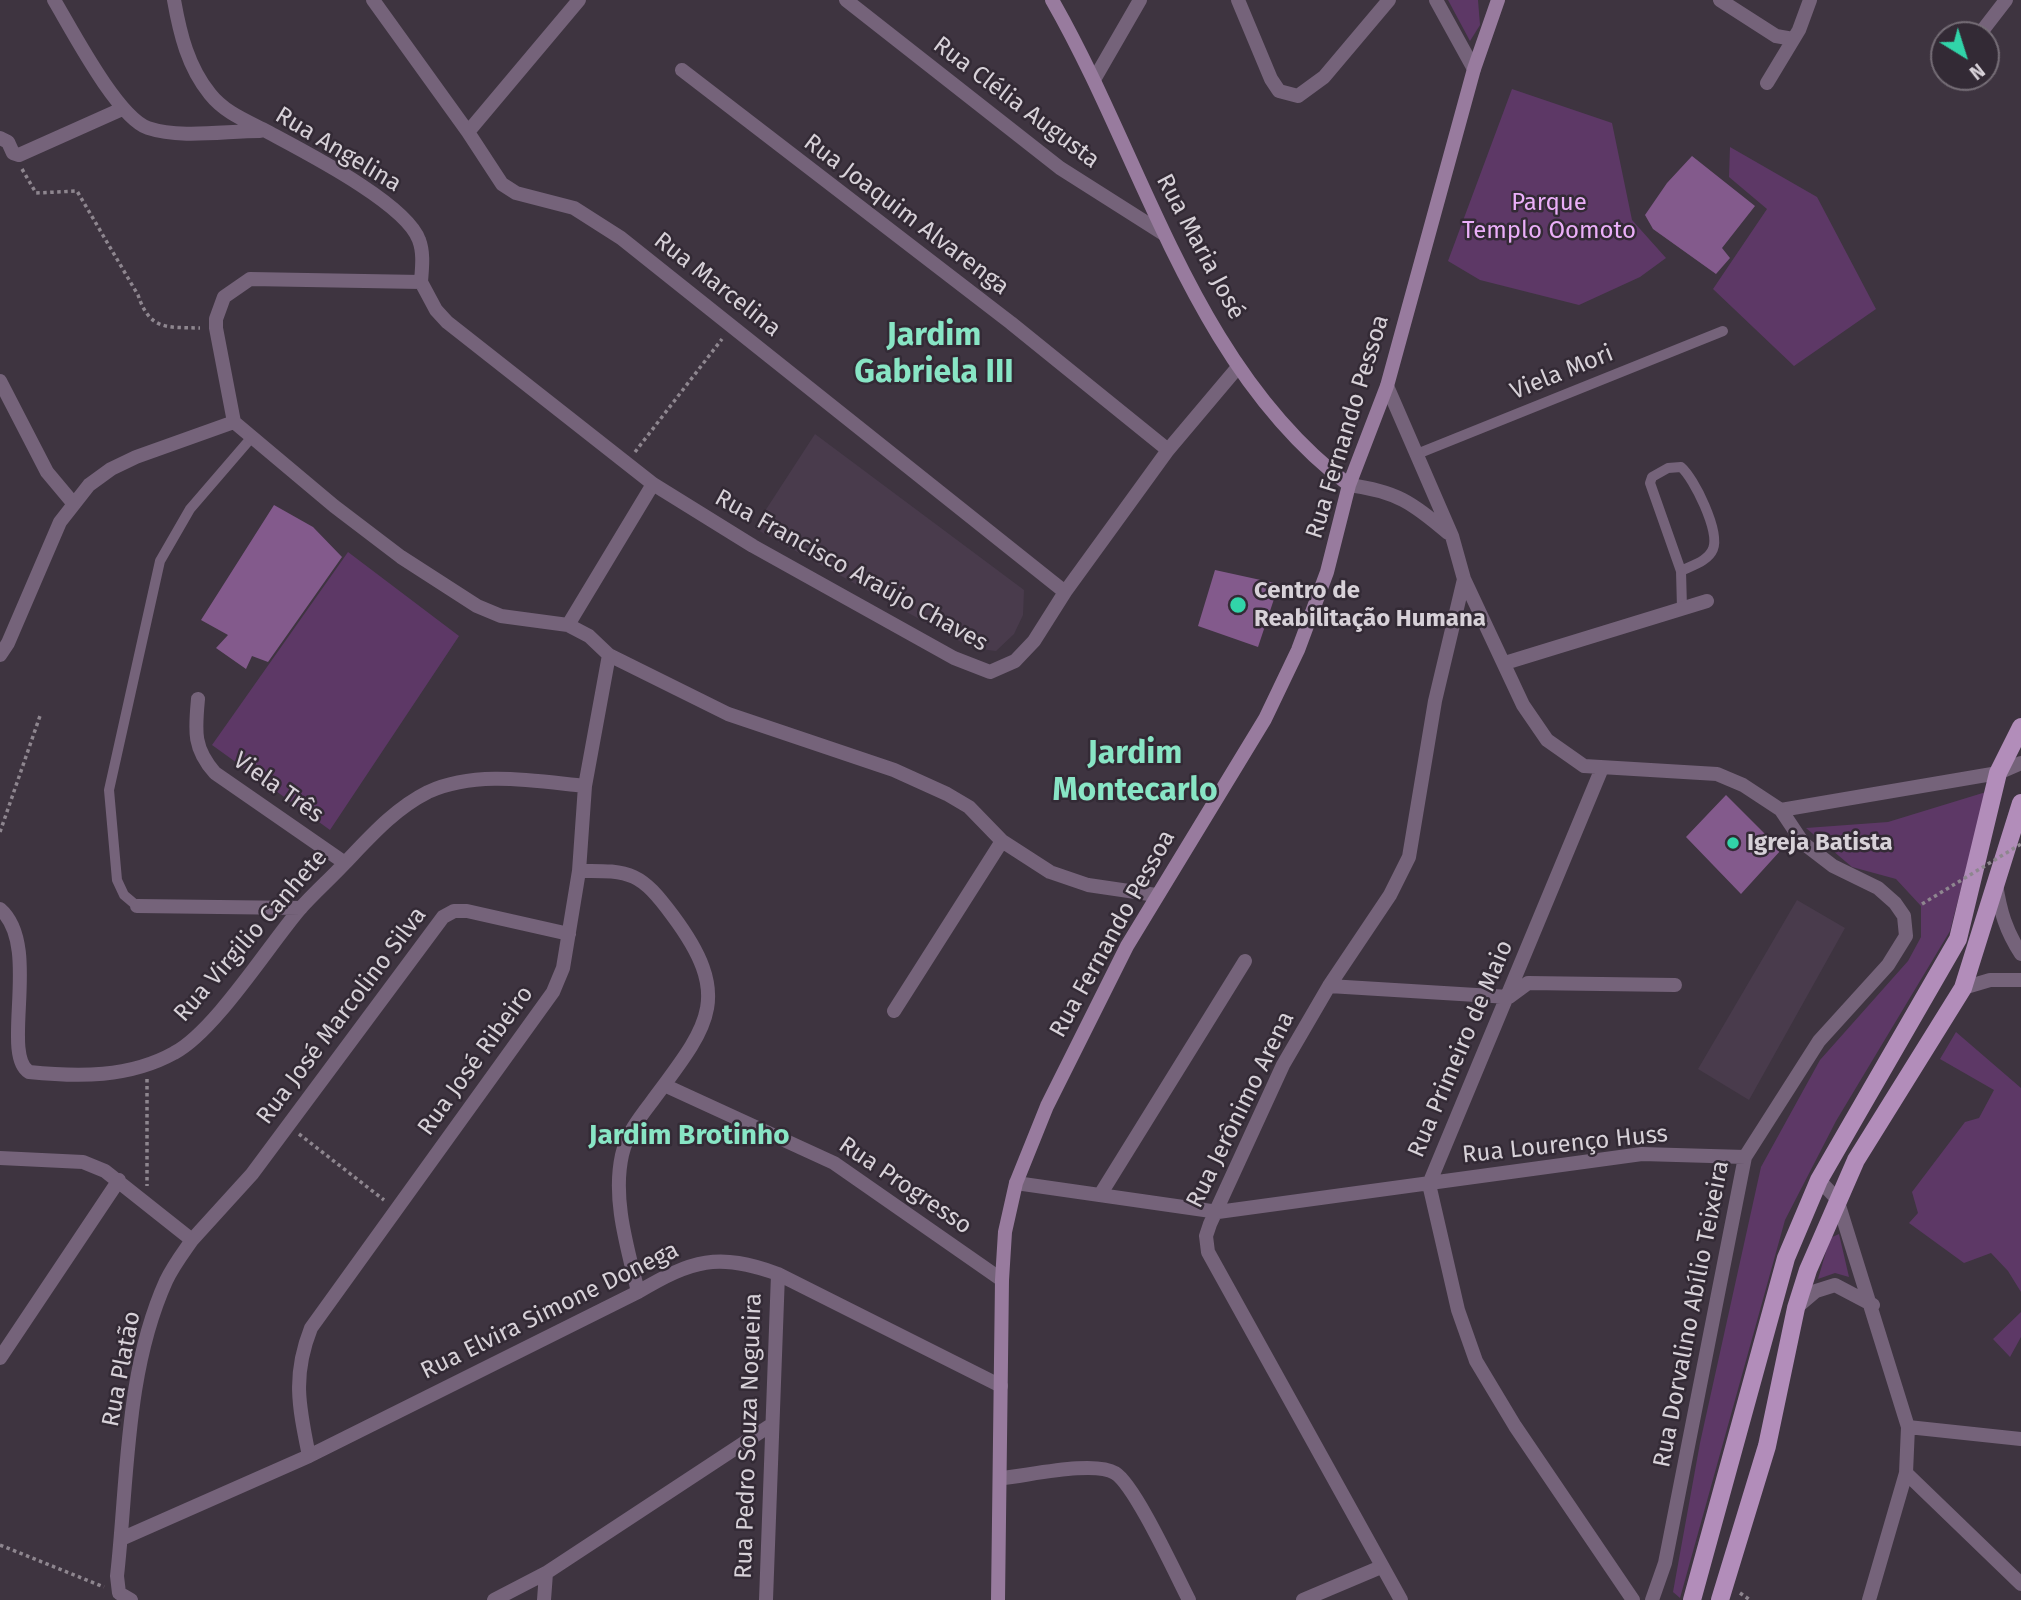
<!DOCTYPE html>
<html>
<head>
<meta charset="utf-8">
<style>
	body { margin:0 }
	#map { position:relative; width:2021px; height:1600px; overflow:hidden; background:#3e3440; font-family:"Fira Sans",sans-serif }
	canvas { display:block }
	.north { position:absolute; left:1930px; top:21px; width:70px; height:70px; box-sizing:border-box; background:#332a35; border:2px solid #756d76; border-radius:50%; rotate:142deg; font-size:19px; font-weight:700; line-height:28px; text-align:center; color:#d7d1d8 }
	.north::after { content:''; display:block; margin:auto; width:24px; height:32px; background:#31d4a9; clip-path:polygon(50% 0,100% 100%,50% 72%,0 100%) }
</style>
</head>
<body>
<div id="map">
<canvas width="2021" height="1600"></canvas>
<div class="north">N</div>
</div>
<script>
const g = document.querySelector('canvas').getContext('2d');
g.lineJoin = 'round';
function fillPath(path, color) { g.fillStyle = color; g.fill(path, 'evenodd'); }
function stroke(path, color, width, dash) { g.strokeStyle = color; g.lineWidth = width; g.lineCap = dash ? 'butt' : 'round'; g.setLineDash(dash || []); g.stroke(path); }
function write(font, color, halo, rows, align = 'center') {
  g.font = font + ' "Fira Sans",sans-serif'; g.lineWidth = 5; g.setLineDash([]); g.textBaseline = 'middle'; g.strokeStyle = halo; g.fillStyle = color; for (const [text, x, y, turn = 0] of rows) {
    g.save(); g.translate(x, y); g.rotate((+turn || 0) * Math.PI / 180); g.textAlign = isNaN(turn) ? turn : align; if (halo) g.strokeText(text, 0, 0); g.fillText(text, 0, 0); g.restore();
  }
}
const built = new Path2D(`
	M815 434 1024 590 1023 615 1014 634 996 651 972 648 754 528Z
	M1797 900 1845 928 1749 1100 1698 1069Z`);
const green = new Path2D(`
	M1448 0H1478L1480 25 1470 41Z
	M1512 89 1612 123 1632 220 1666 258 1640 277 1579 305 1480 280 1448 261Z
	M1730 147 1817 197 1876 309 1794 366 1713 289 1767 209 1729 177Z
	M348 552 459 636 330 830 212 745Z
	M1986 792 1950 931 1836 1121 1785 1220 1680 1598 1673 1592 1700 1443 1761 1167 1820 1060 1908 961 1921 937V906L1896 879 1852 867 1806 828 1888 822Z
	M1956 1032 2021 1088V1292L2008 1271 1991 1253 1964 1263 1909 1223 1918 1213 1912 1192 1965 1122 1979 1118 1994 1090 1940 1059Z
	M1839 1234 1849 1277 1835 1273 1818 1279 1830 1238Z
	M2021 1312V1337L2010 1357 1993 1339Z`);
const building = new Path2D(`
	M1692 156 1755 206 1722 248 1730 258 1716 274 1653 229 1645 215 1667 183Z
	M274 505 313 527 342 557 268 662 252 656 246 669 216 648 228 635 201 620Z
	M1215 570 1279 584 1258 647 1198 626Z
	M1726 795 1781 850 1741 894 1686 837Z`);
const path = new Path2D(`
	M22 169 36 193 77 191 138 295C150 331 167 327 200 328
	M635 452 722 339
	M0 832 41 713
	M147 1079V1186
	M299 1134 384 1200
	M0 1545 104 1587
	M1740 1593 1750 1600`);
const lane = new Path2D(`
	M1417 454 1723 331
	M1681 571C1693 565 1708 561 1713 549 1720 531 1694 478 1681 467L1668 468 1652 477 1650 483 1681 571 1682 608
	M137 906 124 895 117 880 109 790 160 561 190 509 252 437`);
const street = new Path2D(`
	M54 0C72 30 117 117 148 128 181 139 225 131 260 131
	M174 0C180 34 188 67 210 94 225 113 247 121 268 132 303 151 406 203 419 240 424 253 422 268 421 282L250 279 224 297 216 319V328L234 422
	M373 0 468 132 502 184 516 193 574 208 621 238 1065 592
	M846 0 1060 168 1164 234
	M1238 0 1271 79 1279 91 1298 96 1324 77 1389 0
	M1436 0 1474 69
	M1720 0 1776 36 1793 39
	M1979 35 2006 0
	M682 70 1011 323 1168 450
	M1095 78 1140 0
	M1767 83 1799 30 1810 0
	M468 132 579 0
	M0 138 8 142 13 153 19 155 122 109
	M421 282 436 310 447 322 653 484 753 546 954 658 990 672 1015 661 1034 641 1065 592 1168 450 1238 367
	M0 381 47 472 73 503
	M1387 386 1452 536 1464 579 1523 705 1547 740 1584 766 1717 774 1743 785 1781 810 1998 773 2021 763
	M1349 485C1396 491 1413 503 1448 533
	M568 625 653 484
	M0 655 8 643 60 522 89 485 111 469 136 457 234 422 334 506 401 557 477 606 501 616 568 625 589 636 609 655 728 714 894 770 947 794 969 807 1002 841 1050 872 1088 885 1156 895
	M1505 663 1707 601
	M198 699C195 731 193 748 215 773L345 863
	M1602 768 1429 1184 1458 1310 1476 1361 1515 1426 1633 1600
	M579 871C632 870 641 873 673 916 734 998 708 1026 653 1100 640 1117 627 1133 622 1155 612 1200 628 1249 638 1292
	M1996 884C2000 911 2006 931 2021 954
	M137 906 301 908
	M0 909C42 945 0 1054 29 1072 78 1077 129 1078 174 1053 214 1032 267 948 299 910 313 894 329 880 344 864 369 838 394 809 428 792 476 770 535 781 585 786
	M1329 986 1509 997 1528 983 1675 985
	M1963 988 1990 980H2021
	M894 1011 1002 841
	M664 1085 834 1163 1002 1280
	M0 1158 83 1162 105 1171 192 1240C183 1253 173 1266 166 1281 125 1372 128 1478 117 1576L119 1593 131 1600
	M1819 1180 1837 1199 1908 1427 1906 1473 1869 1600
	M1016 1183 1218 1212 1642 1154 1745 1157
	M1100 1195 1245 961
	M192 1240 252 1174 443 917 454 911H467L569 934
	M1796 1308 1816 1291 1835 1285 1873 1305
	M0 1358 119 1180
	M1908 1427 2021 1439
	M309 1456C299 1407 292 1376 311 1328L553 992 563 968 579 871 585 786 609 655
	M1906 1473 2021 1584
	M1002 1478C1027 1476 1094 1460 1115 1473 1135 1485 1176 1575 1189 1600
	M121 1539 309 1456 638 1292C692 1260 718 1252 778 1274L1001 1386
	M494 1600 546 1573 771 1425
	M544 1600 546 1573
	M766 1600 778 1274
	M1303 1600 1381 1567
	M1401 1600 1208 1252 1206 1236 1210 1224 1283 1065 1329 986 1390 895 1409 857 1435 701 1464 579
	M1652 1600 1665 1563 1745 1157 1819 1041 1888 965 1906 936 1904 916 1895 903 1878 888 1833 866 1803 843 1781 810`);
const secondary = new Path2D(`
	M1052 0C1145 162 1193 368 1349 485
	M998 1600 1002 1280 1005 1232 1016 1183 1047 1106 1127 946 1265 719 1298 650 1327 572 1349 485 1387 386 1474 69 1498 0`);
const primary = new Path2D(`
	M1692 1600 1786 1258 1819 1180 1958 939 1998 773 2021 727
	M1720 1600 1767 1446 1796 1308 1808 1270 1856 1160 1963 988 2021 803`);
const pathBridge = new Path2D(`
	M1922 904 2021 844`);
const markers = [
	[1238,605,9,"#31d4a9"],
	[1733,843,7,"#31d4a9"]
];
const streetNames = [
	["Rua Clélia Augusta",1016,103,37],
	["Rua Angelina",338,150,31],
	["Rua Joaquim Alvarenga",906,215,37],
	["Rua Maria José",1200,247,62],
	["Rua Marcelina",717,285,38],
	["Viela Mori",1562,373,-22],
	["Rua Fernando Pessoa",1348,427,-73],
	["Rua Francisco Araújo Chaves",851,571,29],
	["Viela Três",278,788,35],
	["Rua Fernando Pessoa",1113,934,-61],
	["Rua Virgilio Canhete",251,936,-49],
	["Rua José Marcolino Silva",342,1016,-53],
	["Rua Primeiro de Maio",1461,1049,-67],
	["Rua José Ribeiro",476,1061,-54],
	["Rua Jerônimo Arena",1241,1110,-64],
	["Rua Lourenço Huss",1565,1145,-6],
	["Rua Progresso",905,1186,34],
	["Rua Elvira Simone Donega",550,1311,-26],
	["Rua Dorvalino Abílio Teixeira",1692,1314,-79],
	["Rua Platão",122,1369,-79],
	["Rua Pedro Souza Nogueira",749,1436,-88]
];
const parkNames = [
	["Parque",1549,203],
	["Templo Oomoto",1549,231]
];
const poiNames = [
	["Centro de",1254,591],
	["Reabilitação Humana",1254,619],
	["Igreja Batista",1747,843]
];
const quarterNames = [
	["Jardim Brotinho",689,1136]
];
const districtNames = [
	["Jardim",934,336],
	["Gabriela III",934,373],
	["Jardim",1135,754],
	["Montecarlo",1135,791]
];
fillPath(built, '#493b4c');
fillPath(green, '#5d3866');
fillPath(building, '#835a8c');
stroke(path, '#8e868f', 3.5, [3.5, 3.5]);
stroke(lane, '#75637a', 10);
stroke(street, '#75637a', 14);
stroke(secondary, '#987b9e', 14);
stroke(primary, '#b28dba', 18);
stroke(pathBridge, '#8e868f', 3.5, [3.5, 3.5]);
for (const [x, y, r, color] of markers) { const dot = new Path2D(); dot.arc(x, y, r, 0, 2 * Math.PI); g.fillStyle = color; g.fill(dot); stroke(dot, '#332a35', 2.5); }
write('24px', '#d7d1d8', '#332a35', streetNames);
write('24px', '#ebaff9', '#332a35', parkNames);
write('bold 24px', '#d7d1d8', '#332a35', poiNames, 'left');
write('bold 28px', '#88e5c5', '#332a35', quarterNames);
write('bold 32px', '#88e5c5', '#332a35', districtNames);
</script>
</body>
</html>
